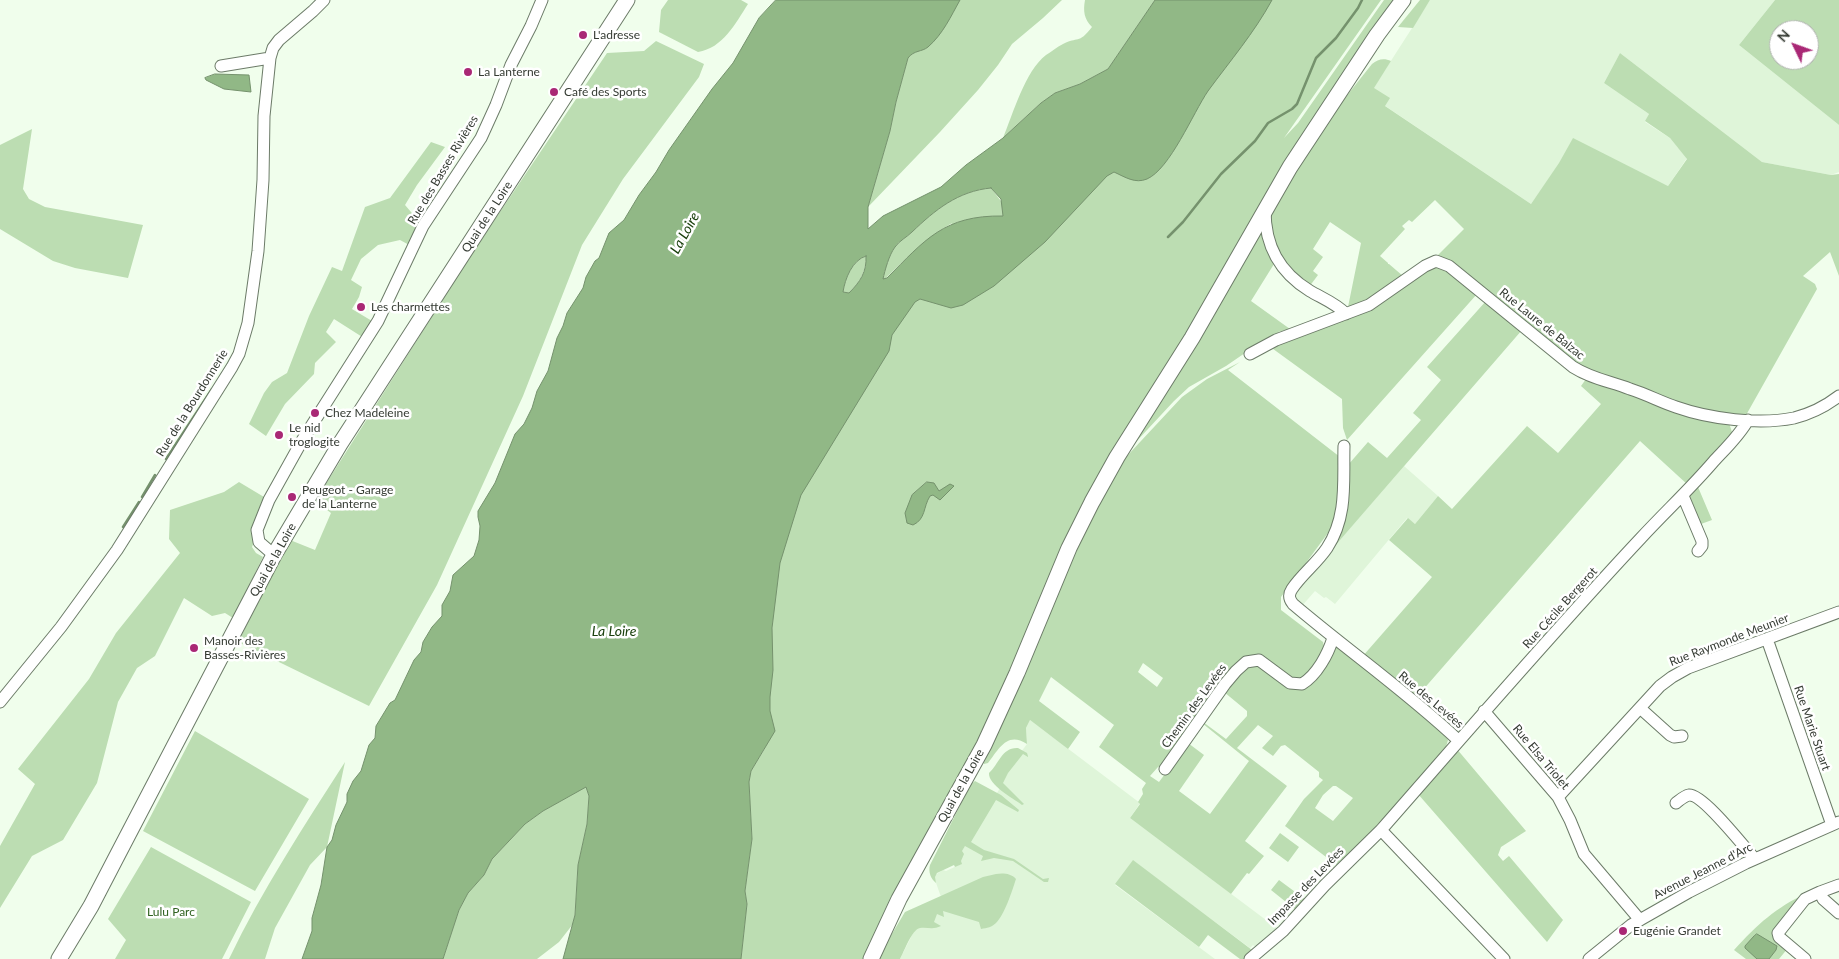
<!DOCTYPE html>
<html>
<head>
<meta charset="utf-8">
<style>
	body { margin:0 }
	#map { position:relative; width:1839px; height:959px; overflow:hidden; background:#f0feec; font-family:Lato,sans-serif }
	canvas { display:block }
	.north { position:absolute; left:1769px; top:20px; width:50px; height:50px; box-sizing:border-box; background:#fff; border:1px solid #aeb1ad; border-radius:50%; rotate:312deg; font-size:14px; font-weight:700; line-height:20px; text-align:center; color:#353b33 }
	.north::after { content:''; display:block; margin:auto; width:18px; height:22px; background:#a92875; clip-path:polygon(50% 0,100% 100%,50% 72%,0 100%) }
</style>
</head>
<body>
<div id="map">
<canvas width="1839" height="959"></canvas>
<div class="north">N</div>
</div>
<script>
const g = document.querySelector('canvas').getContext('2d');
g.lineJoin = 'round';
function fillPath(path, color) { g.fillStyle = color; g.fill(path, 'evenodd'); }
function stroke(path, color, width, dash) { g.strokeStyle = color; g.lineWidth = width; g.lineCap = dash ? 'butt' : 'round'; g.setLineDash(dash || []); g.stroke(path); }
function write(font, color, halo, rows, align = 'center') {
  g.font = font + ' Lato,sans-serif'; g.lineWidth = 5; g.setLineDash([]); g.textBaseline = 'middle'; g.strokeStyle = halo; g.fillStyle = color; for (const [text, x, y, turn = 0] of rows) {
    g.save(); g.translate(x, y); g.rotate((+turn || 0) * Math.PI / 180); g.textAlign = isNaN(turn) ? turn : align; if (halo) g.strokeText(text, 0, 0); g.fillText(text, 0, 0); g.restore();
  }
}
const built = new Path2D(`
	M1430 0H1775L1739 45 1839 125V172L1831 175 1762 162 1620 53 1604 83 1649 114 1645 122 1670 138 1687 158 1668 186 1573 139 1560 163 1531 204 1369 95Z
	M1404 466 1438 496 1415 524 1407 518 1335 604 1326 597 1324 598 1315 591 1301 607 1293 594Z
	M1030 720 1140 803 1130 818 1278 929 1257 948 1253 945 1250 948 1133 861 1115 885 1215 959H900L914 931 941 897 935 880V875L943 870 946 871 961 864 958 857 1000 788 1009 768 1027 744 1026 728Z`);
const green = new Path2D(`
	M668 0H741L748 4C735 24 723 48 698 52L659 32 661 10Z
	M931 0H1062L1043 18 1012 44 998 65 978 90 940 132 868 207 890 131 896 102 908 58 912 53Z
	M1085 0H1155L1108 69 1080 84 1055 93 1041 103 1003 138C1013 114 1025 71 1046 55 1051 52 1057 47 1063 44 1078 36 1078 45 1092 27 1084 19 1083 11 1085 0Z
	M1241 0H1381L1284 138 1298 123 1384 0H1401L1124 440 1019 660 866 959H741L747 904 745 891 752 839 749 782 751 771 765 748 778 527 952 223C927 239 907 257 886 278L882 280C886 270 888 256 895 247 899 241 907 237 912 232 935 210 958 191 991 188L1001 201Z
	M1420 0H1430L1413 28 1398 27Z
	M1775 0H1839V125L1739 45ZM1779 30H1809V60H1779Z
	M656 41 704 64 699 77 623 179 582 245 523 396 437 585 369 706 238 642 290 540 315 550 331 513 315 501 471 255 603 59 607 53 644 51Z
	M1620 53 1762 162 1831 175 1839 174V276L1830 252 1803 276 1815 284 1817 289 1745 417 1710 414 1592 376 1461 271 1438 255 1464 229 1435 200 1412 222 1409 220 1402 226 1405 229 1380 256 1388 263V264H1389L1403 276 1373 298 1348 307 1361 243 1330 222 1313 249 1323 257 1313 271 1318 275 1309 287 1297 278 1272 245 1267 215 1329 118 1372 64C1378 59 1384 58 1391 61L1374 88 1390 98 1385 106 1531 204 1559 163 1573 138 1668 186 1687 159 1670 138 1645 121 1649 114 1604 83Z
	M32 129 23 189 29 199 45 207 143 225 128 278 75 268 53 261 0 229V145Z
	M431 142 445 147 417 185 405 205 423 226 413 247 400 240 378 245 361 259 351 280 362 287 359 297 352 309 377 324 367 340 334 319 326 332 336 342 315 363 314 374 285 404 266 436 249 424 264 393 272 382 287 373 309 316 332 267 342 271 365 207 390 198Z
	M1259 227 1270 249 1274 264 1251 301 1290 329 1278 332 1277 335 1261 342 1226 366 1189 387 1174 401 1134 444Z
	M867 256C865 272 861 281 849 293L842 292C846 278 851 260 867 256Z
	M1439 265 1477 294 1347 440 1343 428 1342 399 1269 346 1322 327 1425 270Z
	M1486 301 1522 330 1334 547 1333 546 1348 465 1368 442 1387 458 1421 420 1413 413 1441 380 1427 367Z
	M1240 362 1228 370 1340 457 1338 468 1342 488 1341 500 1336 522 1281 597V610L1323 642 1325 651 1312 672 1300 683 1290 681 1260 658H1250L1230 673 1180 740 1183 741 1167 763 1158 767 1150 776 1159 782 1188 743 1204 755 1179 791 1210 814 1249 761 1202 723 1203 722 1226 739 1247 716V711L1224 692C1230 684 1237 670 1247 667 1269 658 1285 699 1305 687 1315 681 1326 660 1331 649L1339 646 1442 729 1448 740 1445 750 1386 819 1381 821 1338 866 1285 826 1304 799 1323 780 1319 777V772L1285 745 1281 746 1273 756 1262 748 1273 736 1258 725 1237 748 1287 786 1245 841 1264 856 1249 874 1247 873 1231 894 1130 818 1140 804 1138 802 1143 794 1142 789 1146 783 1099 747 1114 725 1051 677 1039 701 1080 732 1068 749 1030 720 1026 728 1027 744C1007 731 999 749 988 763L984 764 982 759 1032 652 1069 561 1115 471 1127 456 1182 397 1207 379ZM1143 663 1163 678 1157 687 1138 672ZM1333 786H1336L1353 798 1333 821 1315 808 1323 795Z
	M1586 379 1728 420 1733 435 1688 485 1640 441 1415 699 1362 657 1432 577 1389 540 1408 518 1415 524 1438 496 1452 509 1527 426 1558 453 1601 404 1581 386Z
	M239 482 269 500 252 547 256 553 263 557 233 618 225 613 212 616 184 598 155 656 137 668 118 702 97 783 63 840 32 856 0 908V846L35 784 18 769 89 679 116 633 180 553 169 539 170 510 224 492Z
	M1698 487 1712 520 1701 524 1689 496Z
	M195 731 309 799 255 891 143 831Z
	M1018 748 1027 753 1028 756V757L1023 754 1008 773 1003 783 1024 804 1022 805C1013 798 988 785 989 773 999 764 1002 747 1018 748Z
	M1456 748 1526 831 1501 847 1498 855 1503 861 1509 856 1563 920 1547 942 1418 794Z
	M345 762 327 847 310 865 275 928 265 959H229C262 890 304 826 345 762Z
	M975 781 1001 795 1019 810 1018 812 996 800 971 842 984 850 1014 859 1043 879 1049 878 1048 882H1044L1013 861 994 858 981 861 983 856 965 846 962 851 964 854 961 861 962 864 955 867 954 865 937 873 935 877 936 883C931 879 928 872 930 865L971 784Z
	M586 786 589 796 587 824 578 865 575 915 573 924 559 942 537 959H443L459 910 468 893 484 875 492 859 525 824 543 811Z
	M1280 833 1299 847 1288 862 1269 848Z
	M151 847 251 902 222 959H115L126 940 108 919Z
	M1133 860 1256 953 1249 959H1240L1208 935 1199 947 1115 884Z
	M996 874C1002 873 1011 873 1016 879 1012 891 1005 914 996 923 992 927 987 928 981 929L979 922 943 911 944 917 937 914 934 922 941 926C933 930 928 927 920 928 912 929 904 952 900 959H877L905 912 983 877Z
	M1279 880 1306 900 1296 910 1271 890Z
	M1807 893 1772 934 1788 948 1779 959H1746L1734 950C1758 924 1775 908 1807 893Z`);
const water = new Path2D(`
	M776 0H960C951 16 943 34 928 47 922 52 914 50 908 58L896 102 890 131 868 207V229L883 216 941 187 966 165 1003 138 1041 103 1055 93 1080 84 1108 69 1155 0H1272C1254 33 1230 61 1208 91 1193 113 1170 169 1147 179 1135 184 1125 177 1114 172L1107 176 1045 242 994 286 963 305 951 308 920 299 915 302 892 335 889 351 801 495 780 563 772 628 773 670 770 697V711L775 731 751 771 749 782 752 839 745 891 747 904 741 959H563L575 915 578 865 587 824 589 796 586 787 543 811 525 824 492 859 484 875 468 893 459 910 443 959H302L312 931V918L321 885 327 847 332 840 336 825 347 802V794L353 781 361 771 369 745 375 738 376 726 390 703 395 700 414 660 421 652 423 642 432 627 442 616V605L450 591 453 575 474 556 479 540 480 526 478 517V511L495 483 515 434 524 424 532 408 537 391 548 371 557 338 563 326 567 313 583 288 586 277 595 261 599 258 609 233 624 220 639 195 656 172 669 150 712 89 733 63 759 18ZM991 188 1001 199 1003 216C944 215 925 240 887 278L883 279C885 270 889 255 895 247 899 241 907 237 912 232 935 210 958 191 991 188ZM866 256C867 272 860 282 849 293L843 292C845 279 852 260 866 256Z
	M215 74 249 75 251 92 224 89 206 80 205 78Z
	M927 482 934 483 939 491 950 484 954 486 940 500 933 495 930 496C923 507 926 519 913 525L907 523 905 513 912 495Z
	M1757 934 1777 946 1776 950 1769 959H1757L1745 948V946L1754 936Z`);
const stream = new Path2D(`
	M1168 237 1183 222 1221 174 1255 141 1268 123 1292 109 1297 104 1316 58 1336 38 1358 8 1362 0
	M166 459 212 389
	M142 497 155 475
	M123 527 139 502`);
const minor = new Path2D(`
	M221 66 270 58
	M1265 210C1265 246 1279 272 1310 291 1322 298 1337 304 1346 314
	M1250 354 1276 340 1369 305 1425 266 1436 261 1449 266 1573 367C1592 379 1609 381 1630 389 1646 394 1661 402 1676 407 1710 419 1759 425 1794 418 1810 414 1826 406 1839 396
	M1344 446C1343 481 1348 516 1327 548 1317 563 1302 574 1292 589 1288 595 1289 599 1293 604 1347 650 1406 691 1458 740
	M1683 496 1702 541V546L1698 551
	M274 555 259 542 257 530 269 500 303 439 378 321 423 226 481 138 496 105 511 65 531 26 542 0
	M1767 639 1832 825
	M0 702 61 627 117 550 232 367 239 354 248 323 258 251 263 180 264 116 270 58 273 48 279 40 313 11 324 0
	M1640 708 1670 735 1674 737 1682 736
	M1484 711 1558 797 1570 820 1584 854 1640 920
	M1165 769 1225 684 1236 671 1246 662 1259 660 1290 683 1302 684C1317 675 1328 654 1333 638
	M1558 797 1660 686 1672 677 1688 668 1839 612
	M1676 803C1680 800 1684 796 1689 795 1703 794 1744 847 1755 859
	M1839 885 1820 892 1823 899 1839 913
	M1250 959 1283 931 1325 885 1381 830
	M1504 959 1381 830C1467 732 1552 633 1641 538 1665 512 1691 488 1714 461 1726 448 1739 436 1748 420
	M1589 959 1631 925 1689 892 1746 863 1839 822
	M1805 959 1779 937 1778 933 1805 899 1820 892`);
const major = new Path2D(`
	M59 959 91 906 118 854 274 555 340 444 627 0
	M871 959 899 899 984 745 1017 673 1069 548 1092 502 1117 457 1192 338 1290 167 1377 35 1403 0`);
const markers = [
	[583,35,5,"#a92875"],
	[468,72,5,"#a92875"],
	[554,92,5,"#a92875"],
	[361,307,5,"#a92875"],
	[315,413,5,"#a92875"],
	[279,435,5,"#a92875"],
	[292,497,5,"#a92875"],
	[194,648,5,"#a92875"],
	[1623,931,5,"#a92875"]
];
const poiNames = [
	["L'adresse",593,35],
	["La Lanterne",478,72],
	["Café des Sports",564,92],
	["Les charmettes",371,307],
	["Chez Madeleine",325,413],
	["Le nid",289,428],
	["troglogite",289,442],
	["Peugeot - Garage",302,490],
	["de la Lanterne",302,504],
	["Manoir des",204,641],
	["Basses-Rivières",204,655],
	["Eugénie Grandet",1633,931]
];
const streetNames = [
	["Rue des Basses Rivières",443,170,-59],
	["Quai de la Loire",487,217,-57],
	["Rue Laure de Balzac",1542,324,39],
	["Rue de la Bourdonnerie",192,403,-58],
	["Quai de la Loire",273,560,-61],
	["Rue Cécile Bergerot",1560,608,-48],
	["Rue Raymonde Meunier",1729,640,-21],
	["Rue des Levées",1431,700,40],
	["Chemin des Levées",1194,706,-54],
	["Rue Marie Stuart",1812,728,71],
	["Rue Elsa Triolet",1541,757,50],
	["Quai de la Loire",961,786,-61],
	["Avenue Jeanne d'Arc",1703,871,-27],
	["Impasse des Levées",1306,886,-46]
];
const parkNames = [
	["Lulu Parc",171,912]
];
const waterNames = [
	["La Loire",685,233,-61],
	["La Loire",614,631]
];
fillPath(built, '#dff5d9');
fillPath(green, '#bcddb2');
fillPath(water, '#91b886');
stroke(water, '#75926d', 1);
stroke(stream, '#75926d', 2.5);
stroke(minor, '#6c7b68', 13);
stroke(major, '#6c7b68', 17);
stroke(minor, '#fff', 11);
stroke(major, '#fff', 15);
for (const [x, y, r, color] of markers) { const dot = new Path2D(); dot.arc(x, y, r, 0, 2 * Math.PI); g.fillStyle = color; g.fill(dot); stroke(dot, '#fff', 2); }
write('12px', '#353b33', '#fff', poiNames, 'left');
write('12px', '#353b33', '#fff', streetNames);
write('12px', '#306220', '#fff', parkNames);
write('italic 14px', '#1b410e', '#fff', waterNames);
</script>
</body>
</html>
